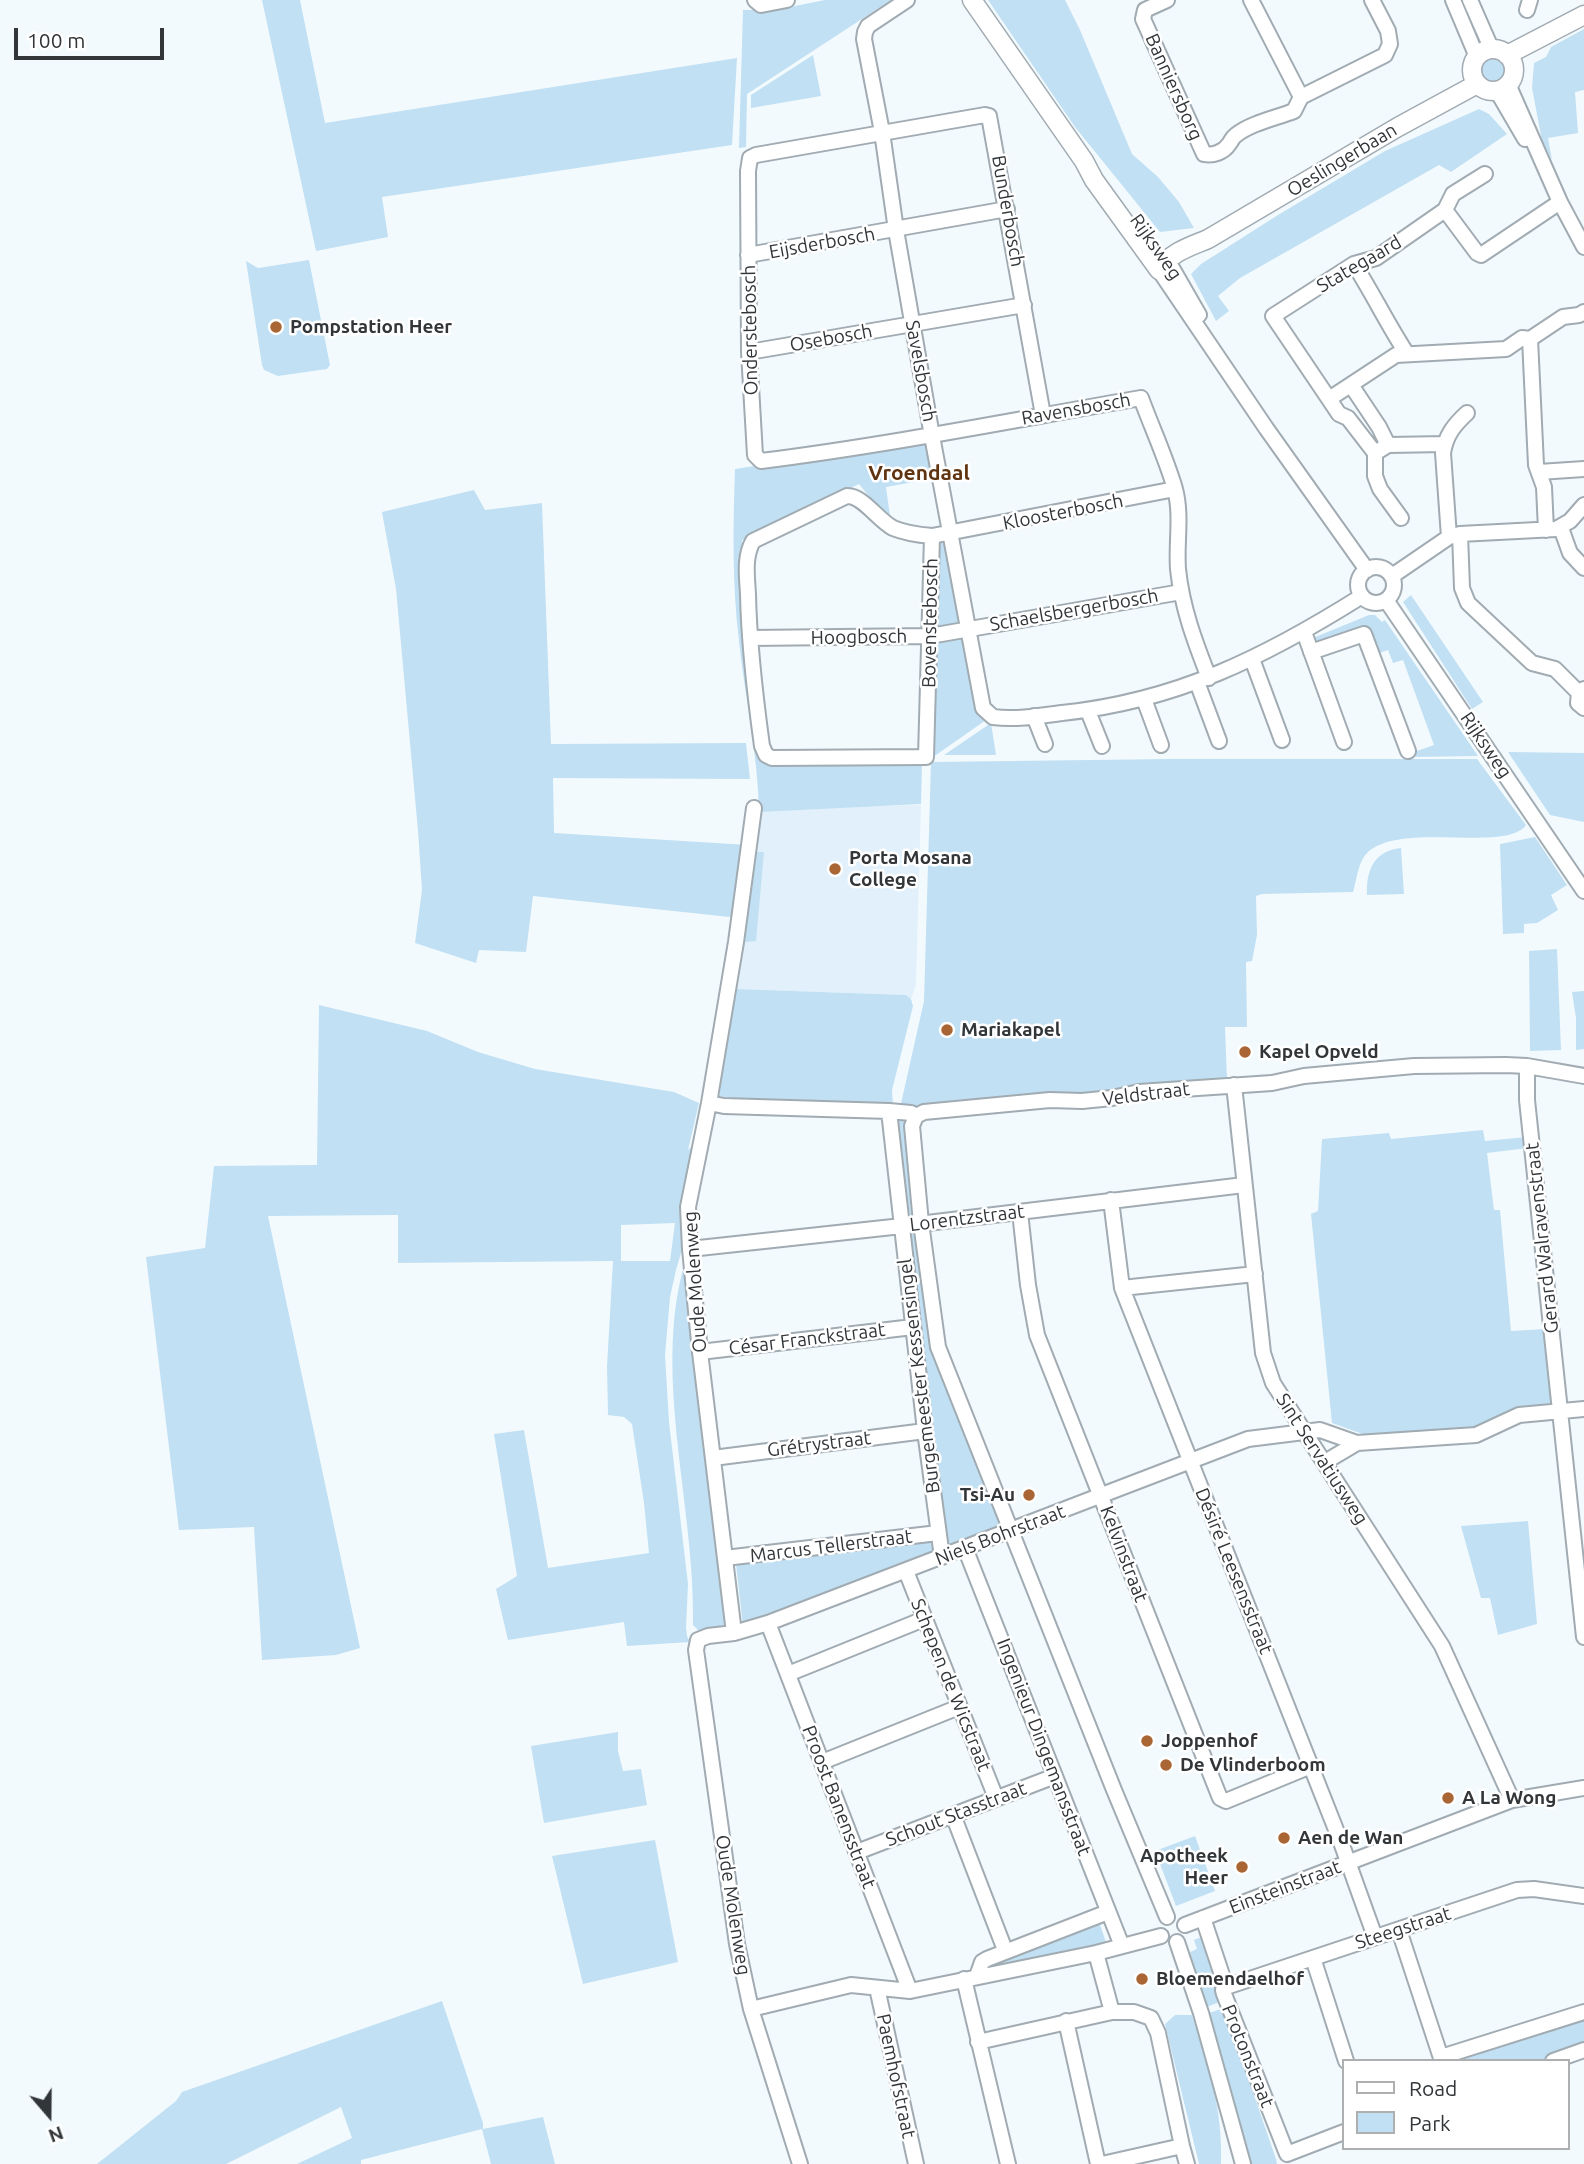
<!DOCTYPE html>
<html>
<head>
<meta charset="utf-8">
<style>
	body { margin:0 }
	#map { position:relative; width:1584px; height:2164px; overflow:hidden; background:#f3fafe; font-family:Ubuntu,sans-serif }
	canvas { display:block }
	.legend { position:absolute; left:1342px; top:2059px; width:228px; height:91px; box-sizing:border-box; background:#fff; border:2px solid #adafb0; margin:0; padding:9px 12px; list-style:none; font-size:21px; color:#323639 }
	.legend li { display:flex; align-items:center; gap:14px; height:35px }
	.legend b { width:35px; border:2px solid #adafb0 }
	.north { position:absolute; left:14px; top:2080px; width:70px; height:70px; -webkit-text-stroke:5px #fff; paint-order:stroke; rotate:160deg; font-size:19px; font-weight:700; line-height:28px; text-align:center; color:#323639 }
	.north::after { content:''; display:block; margin:auto; width:24px; height:32px; background:#323639; clip-path:polygon(50% 0,100% 100%,50% 72%,0 100%) }
	.scale { position:absolute; left:14px; top:28px; width:150px; height:32px; box-sizing:border-box; border:4px solid #323639; border-top:0; padding-left:9px; font-size:21px; line-height:24px; white-space:nowrap; color:#323639; -webkit-text-stroke:5px #fff; paint-order:stroke }
</style>
</head>
<body>
<div id="map">
<canvas width="1584" height="2164"></canvas>
<ul class="legend">
<li><b style="height:9px;background:#fff"></b>Road</li>
<li><b style="height:19px;background:#c1e0f3"></b>Park</li>
</ul>
<div class="north">N</div>
<div class="scale">100 m</div>
</div>
<script>
const g = document.querySelector('canvas').getContext('2d');
g.lineJoin = 'round';
function fillPath(path, color) { g.fillStyle = color; g.fill(path, 'evenodd'); }
function stroke(path, color, width, dash) { g.strokeStyle = color; g.lineWidth = width; g.lineCap = dash ? 'butt' : 'round'; g.setLineDash(dash || []); g.stroke(path); }
function write(font, color, halo, rows, align = 'center') {
  g.font = font + ' Ubuntu,sans-serif'; g.lineWidth = 5; g.setLineDash([]); g.textBaseline = 'middle'; g.strokeStyle = halo; g.fillStyle = color; for (const [text, x, y, turn = 0] of rows) {
    g.save(); g.translate(x, y); g.rotate((+turn || 0) * Math.PI / 180); g.textAlign = isNaN(turn) ? turn : align; if (halo) g.strokeText(text, 0, 0); g.fillText(text, 0, 0); g.restore();
  }
}
const built = new Path2D(`
	M921 805 916 985 911 999 906 995 736 989 757 808Z`);
const green = new Path2D(`
	M262 0H300L325 123 737 58 732 145 382 197 388 237 316 251Z
	M825 0H891L747 94 746 147 739 148 743 10H765V12Z
	M988 0H1065L1080 30 1132 154 1158 177 1179 202 1194 228 1160 232 1075 127Z
	M1584 29V90L1575 92 1578 133 1548 138 1552 160 1542 141 1532 88 1534 63 1546 57 1551 47Z
	M1477 71a16 16 0 1 1 32 0a16 16 0 1 1-32 0Z
	M813 55 821 96 751 108V95Z
	M1479 109 1489 114 1507 134 1451 172 1439 165 1240 278 1218 296 1229 311 1216 321 1191 274 1201 264 1278 215 1385 151Z
	M309 260 330 365 327 369 278 376 264 370 262 365 246 261 258 268Z
	M930 439 936 478 886 487 890 516 875 504 859 484 742 540 747 653 761 752 922 763 921 804 759 812C758 754 745 699 739 641 732 584 733 527 735 469Z
	M474 490 485 510 542 503 551 744 746 743 750 779 553 778 554 833 748 845 739 918 533 896 526 952 479 950 476 963 415 943 422 890 418 831 396 589 382 512Z
	M937 539H947L961 624 935 627Z
	M1411 595 1483 702 1472 709 1403 602Z
	M1369 615H1375L1382 622 1385 620 1478 756 1413 757 1411 753 1434 745 1403 660 1393 663 1388 650 1376 654 1367 628 1320 641 1321 644 1315 645 1313 638Z
	M963 636 986 720 936 755 931 756 936 640Z
	M991 723 996 755H944Z
	M1508 752 1584 753V822L1550 815Z
	M1171 759H1477L1526 825C1506 853 1402 821 1368 852 1358 861 1357 879 1353 892L1262 894 1256 896 1257 935 1252 961 1246 962 1247 1027H1225L1227 1080 967 1106 900 1108 924 1001 931 762Z
	M1535 837 1567 885 1551 895 1558 910 1537 923 1524 924V933L1503 934 1500 844Z
	M1401 848 1404 894 1367 895C1366 870 1374 851 1401 848Z
	M755 852H764L756 941 745 942Z
	M1557 949 1561 1050 1530 1051 1529 951Z
	M736 989 906 995 911 999 913 1006 892 1090 893 1106C835 1105 775 1106 719 1096Z
	M1584 991V1049L1576 1050V1018L1572 992Z
	M319 1005 427 1031 478 1052 535 1069 674 1092 699 1103 688 1150 696 1143 685 1239 676 1270 670 1297 665 1355 669 1422 688 1584 686 1628 687 1636 690 1642 627 1646 624 1622 508 1640 496 1589 517 1576 494 1434 524 1430 548 1568 649 1553 644 1503 632 1424 624 1417 608 1415 607 1366 613 1261 398 1263V1215L268 1216 360 1648 336 1655 262 1660 254 1527 179 1530 146 1257 205 1248 214 1166 317 1165ZM675 1223 670 1261H621V1225Z
	M894 1120H907L917 1220 905 1222Z
	M1483 1130 1485 1141 1527 1137 1528 1148 1487 1153 1494 1210H1500L1511 1331 1546 1329 1553 1408 1472 1430 1368 1436 1332 1423 1311 1214 1318 1211 1322 1139 1389 1133 1391 1139Z
	M919 1228 930 1322 1006 1528 945 1552 906 1229Z
	M688 1252 729 1622 720 1630 700 1632 693 1625C696 1505 649 1369 688 1252Z
	M1528 1521 1537 1624 1498 1635 1490 1598H1481L1461 1526Z
	M934 1537 937 1555 743 1626 736 1564Z
	M618 1732V1751L623 1771 641 1769 647 1805 544 1823 531 1746Z
	M1195 1836 1215 1891 1176 1906 1155 1851Z
	M655 1840 678 1962 583 1984 552 1856Z
	M1098 1919 1107 1945 981 1973 985 1964Z
	M1206 1935 1221 1977 1222 2001 1207 2007 1190 1952 1197 1949 1194 1940Z
	M442 2001 483 2123V2129L543 2117 555 2164H491L482 2129 361 2160V2164H297L352 2138 341 2107 226 2164H97L176 2101 182 2092Z
	M1224 2008 1276 2159 1277 2164H1251L1209 2013Z
	M1584 2014V2045L1539 2061H1448Z
	M1175 2015H1192C1209 2066 1223 2110 1221 2164H1199L1165 2024Z`);
const minor = new Path2D(`
	M755 0 761 5 787 0
	M907 0 868 26 865 32 864 39 882 132 896 230 932 436 983 708 993 717C1015 720 1040 716 1062 713 1177 701 1265 657 1362 596
	M1167 0 1145 10 1143 19 1204 154C1213 156 1224 152 1229 144 1233 139 1231 139 1236 135 1251 123 1276 118 1294 111L1301 97
	M1251 0 1301 97
	M1453 0 1477 57
	M1470 0 1492 50
	M1527 10 1530 0
	M1508 84 1560 202 1584 247
	M1497 91 1525 139
	M1301 97 1385 55 1390 44 1388 31 1372 0
	M1445 210 1477 253 1481 255 1560 202
	M748 255 1007 209
	M1354 264C1373 294 1388 325 1407 354
	M1172 268 1199 315
	M1159 270 1266 428 1367 570
	M1530 339 1536 465 1544 487 1546 530
	M749 352 1024 305
	M1351 385 1379 427 1388 445
	M1329 399 1396 355 1506 349 1522 338 1530 339 1563 317 1579 315 1584 312
	M1043 415 989 116 985 115 756 155 750 158 748 171 749 352 755 455 761 461C888 445 1014 420 1141 398 1152 428 1166 458 1175 489 1182 515 1176 543 1178 569 1182 608 1195 642 1209 678
	M1375 453 1388 445 1445 444
	M1539 472 1584 469
	M1401 518 1380 489 1375 476V453L1348 418 1339 414 1273 316 1354 264 1376 258 1445 210 1453 194 1485 174
	M1561 528 1570 553 1584 568
	M1460 534 1462 588 1468 603 1532 663 1555 669 1579 693 1584 689
	M932 536 926 757 772 758 766 755 762 746C755 695 749 645 748 594 747 576 744 557 753 541L847 496C862 495 878 520 893 528 905 533 919 535 932 536L1175 489
	M1449 537 1443 453C1446 435 1454 425 1467 413
	M1358 585a18 18 0 1 1 36 0a18 18 0 1 1-36 0Z
	M1392 576 1449 537 1460 534 1556 529 1570 521 1584 505
	M1386 600 1584 891
	M1304 632 1344 742
	M750 638 930 636 1181 592
	M1311 652 1364 634 1408 751
	M1252 659 1282 740
	M1197 682 1219 741
	M1579 693 1578 703 1584 708
	M1144 699 1161 745
	M1088 711 1102 746
	M1034 716 1045 744
	M1527 1066V1100L1584 1637
	M1234 1085 1263 1353 1273 1383 1442 1646 1512 1800
	M709 1103 724 1106 889 1111 911 1113 916 1116 924 1112 1050 1100 1082 1101 1112 1098 1139 1092 1272 1083 1304 1076 1414 1066 1506 1065 1527 1066 1584 1076
	M889 1111 925 1431 942 1557
	M916 1116 912 1126 921 1223 938 1347 1114 1790 1167 1917
	M1111 1200 1122 1288 1342 1845 1375 1937
	M1020 1212 1028 1285 1037 1335 1220 1798 1226 1801 1311 1766
	M690 1249 902 1226 1244 1185
	M1122 1288 1255 1274
	M700 1352 913 1327
	M713 1458 925 1431
	M1325 1462 1357 1443
	M965 1548 1122 1946
	M725 1558 938 1533
	M906 1571 996 1798
	M768 1623 910 1991
	M734 1633 700 1352 690 1249 688 1207 709 1103 736 942 754 808
	M788 1674 924 1619
	M822 1762 959 1707
	M953 1815 1005 1950
	M857 1852 1055 1776
	M1203 1918 1226 1987 1223 1990 1224 1994 1287 2154 1344 2132
	M1185 1925 1512 1800 1584 1788
	M1399 1930 1442 2061
	M1177 1942 1201 2013 1243 2164
	M1096 1953 1112 2012
	M1313 1958 1346 2061
	M977 1976 982 1962 987 1959 1108 1912
	M964 1979 1008 2164
	M1226 1987 1517 1890 1534 1889 1584 1896
	M877 1988 916 2164
	M751 2009 851 1985 910 1991 1096 1953 1161 1936
	M1066 2021 1098 2164
	M978 2042 1112 2012H1134L1151 2018 1158 2033 1182 2146 1187 2164
	M1441 2057 1584 2012
	M1553 2061 1584 2050
	M800 2164 751 2009 737 1944 696 1650 698 1640 708 1636 734 1633 768 1623 1248 1439 1320 1430 1357 1443 1476 1435 1519 1415 1584 1409
	M1102 2164 1182 2146`);
const major = new Path2D(`
	M972 0 1084 161 1094 180 1159 270
	M1472 70a21 21 0 1 1 42 0a21 21 0 1 1-42 0Z
	M1507 55 1584 15
	M1159 270C1171 252 1189 247 1208 239L1398 127 1477 84`);
const markers = [
	[276,327,7,"#a96634"],
	[835,869,7,"#a96634"],
	[947,1030,7,"#a96634"],
	[1245,1052,7,"#a96634"],
	[1029,1495,7,"#a96634"],
	[1147,1741,7,"#a96634"],
	[1166,1765,7,"#a96634"],
	[1448,1798,7,"#a96634"],
	[1284,1838,7,"#a96634"],
	[1242,1867,7,"#a96634"],
	[1142,1979,7,"#a96634"]
];
const streetNames = [
	["Banniersborg",1174,87,66],
	["Oeslingerbaan",1342,160,-31],
	["Bunderbosch",1008,211,80],
	["Eijsderbosch",822,243,-10],
	["Rijksweg",1156,247,55],
	["Stategaard",1359,264,-30],
	["Onderstebosch",750,330,-91],
	["Osebosch",831,338,-10],
	["Savelsbosch",921,371,80],
	["Ravensbosch",1076,409,-10],
	["Kloosterbosch",1063,512,-11],
	["Schaelsbergerbosch",1074,610,-10],
	["Bovenstebosch",930,623,-89],
	["Hoogbosch",859,637,-1],
	["Rijksweg",1486,745,56],
	["Veldstraat",1146,1094,-7],
	["Lorentzstraat",967,1218,-7],
	["Gerard Walravenstraat",1542,1238,-96],
	["Oude Molenweg",695,1282,-94],
	["César Franckstraat",807,1339,-7],
	["Burgemeester Kessensingel",919,1376,-97],
	["Grétrystraat",819,1444,-7],
	["Sint Servatiusweg",1322,1459,57],
	["Niels Bohrstraat",1000,1535,-21],
	["Marcus Tellerstraat",831,1546,-7],
	["Kelvinstraat",1124,1554,69],
	["Désiré Leesensstraat",1234,1571,68],
	["Schepen de Wicstraat",951,1685,68],
	["Ingenieur Dingemansstraat",1044,1747,69],
	["Proost Banensstraat",839,1807,69],
	["Schout Stasstraat",956,1814,-21],
	["Einsteinstraat",1285,1887,-21],
	["Oude Molenweg",733,1905,81],
	["Steegstraat",1403,1928,-18],
	["Protonstraat",1248,2056,68],
	["Paemhofstraat",896,2076,78]
];
const poiNames = [
	["Pompstation Heer",290,327],
	["Porta Mosana",849,858],
	["College",849,880],
	["Mariakapel",961,1030],
	["Kapel Opveld",1259,1052],
	["Tsi-Au",1015,1495,"right"],
	["Joppenhof",1161,1741],
	["De Vlinderboom",1180,1765],
	["A La Wong",1462,1798],
	["Aen de Wan",1298,1838],
	["Apotheek",1228,1856,"right"],
	["Heer",1228,1878,"right"],
	["Bloemendaelhof",1156,1979]
];
const neighbourhoodNames = [
	["Vroendaal",919,473]
];
fillPath(built, '#e1f0fa');
fillPath(green, '#c1e0f3');
stroke(minor, '#a1abb2', 18);
stroke(major, '#a1abb2', 21);
stroke(minor, '#fff', 14);
stroke(major, '#fff', 18);
for (const [x, y, r, color] of markers) { const dot = new Path2D(); dot.arc(x, y, r, 0, 2 * Math.PI); g.fillStyle = color; g.fill(dot); stroke(dot, '#fff', 2.5); }
write('19px', '#323639', '#fff', streetNames);
write('bold 19px', '#323639', '#fff', poiNames, 'left');
write('bold 21px', '#603410', '#fff', neighbourhoodNames);
</script>
</body>
</html>
